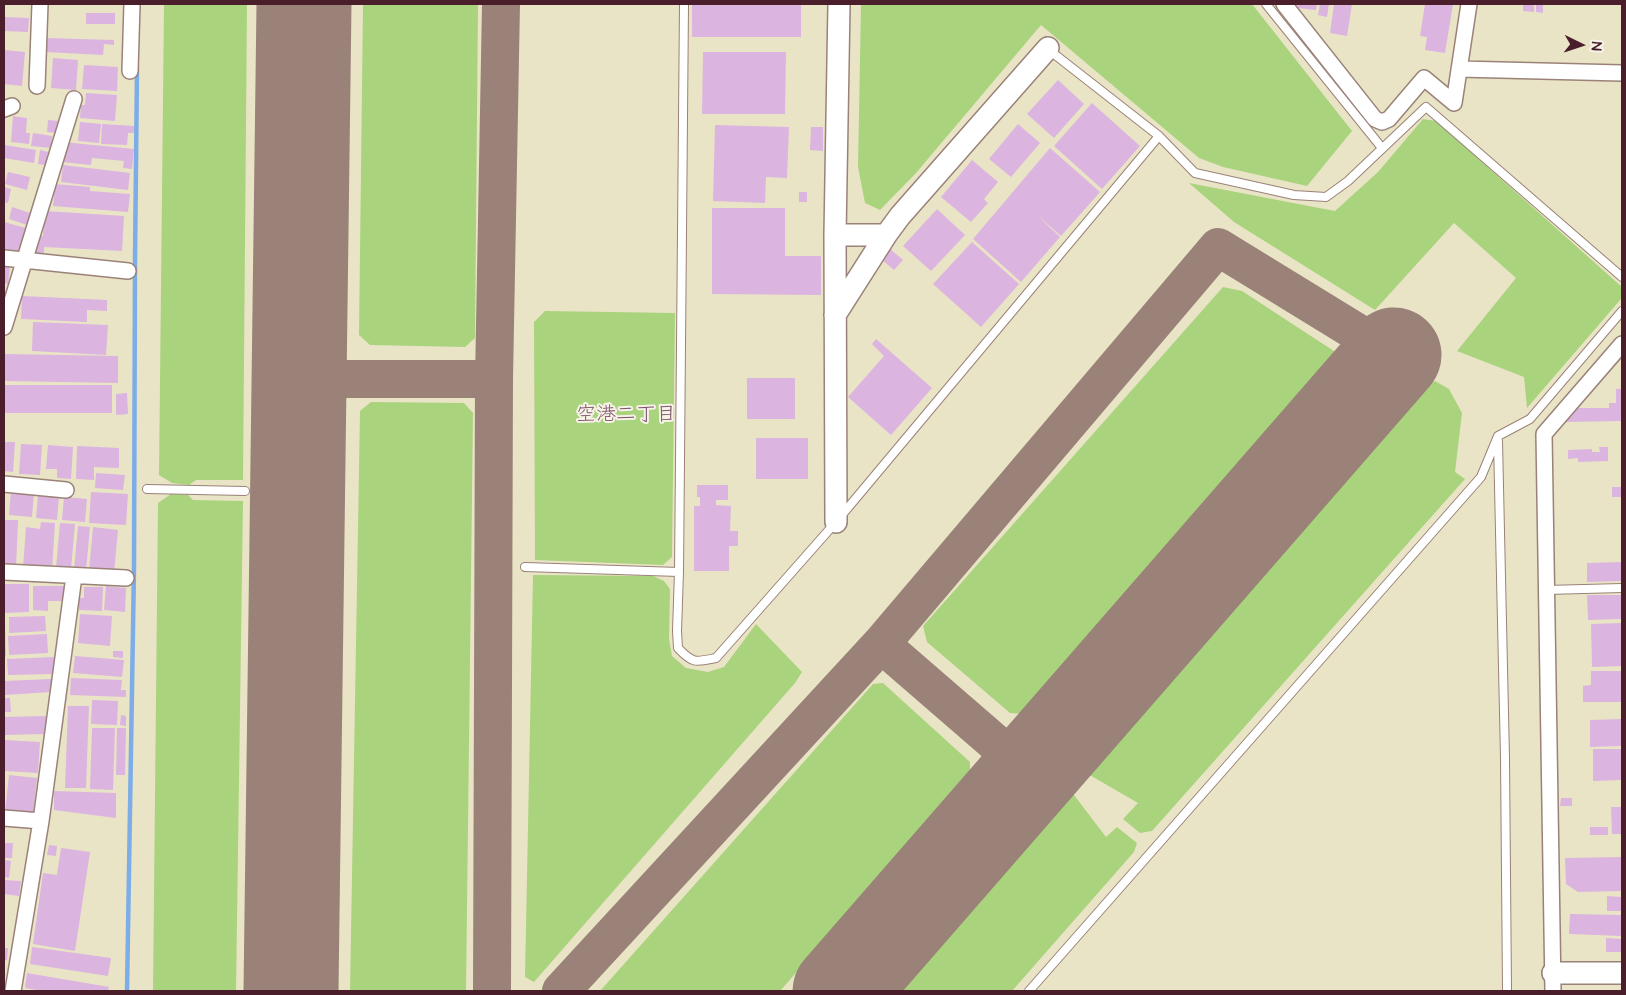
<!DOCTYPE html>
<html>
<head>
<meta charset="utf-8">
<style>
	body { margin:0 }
	#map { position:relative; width:1626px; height:995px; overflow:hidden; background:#eae4c6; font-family:"Architects Daughter",sans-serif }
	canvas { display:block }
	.frame { position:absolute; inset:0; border:5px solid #4a1f2b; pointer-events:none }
	.north { position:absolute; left:1556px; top:20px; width:50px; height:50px; -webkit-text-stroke:4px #f7f3e8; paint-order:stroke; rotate:94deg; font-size:14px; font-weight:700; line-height:20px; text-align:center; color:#4a1f2b }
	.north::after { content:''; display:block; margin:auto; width:18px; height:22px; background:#4a1f2b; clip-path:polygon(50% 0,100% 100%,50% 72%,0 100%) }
</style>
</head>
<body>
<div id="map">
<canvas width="1626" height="995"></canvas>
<div class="frame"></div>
<div class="north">N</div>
</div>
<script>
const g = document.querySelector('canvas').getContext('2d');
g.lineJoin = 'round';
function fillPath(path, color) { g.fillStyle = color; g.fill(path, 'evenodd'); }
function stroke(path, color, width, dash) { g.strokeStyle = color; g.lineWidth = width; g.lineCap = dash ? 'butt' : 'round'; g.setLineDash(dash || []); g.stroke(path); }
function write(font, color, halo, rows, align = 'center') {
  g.font = font + ' "Architects Daughter","Klee One",sans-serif'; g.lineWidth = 4; g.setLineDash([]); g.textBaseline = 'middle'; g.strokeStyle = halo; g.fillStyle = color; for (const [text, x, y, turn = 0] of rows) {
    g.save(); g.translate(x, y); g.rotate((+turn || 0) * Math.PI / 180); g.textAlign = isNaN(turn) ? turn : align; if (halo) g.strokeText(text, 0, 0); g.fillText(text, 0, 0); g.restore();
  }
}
const green = new Path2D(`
	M164 4H247L243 480H196L189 485 172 483 159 475Z
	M363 4H478L475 338 465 347 370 345 359 335Z
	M861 4H1252L1352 131 1307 186 1223 167 1199 158 1041 25 916 173 880 210 865 203 858 167Z
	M1423 119 1436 121 1622 287 1621 299 1527 408 1524 377 1457 351 1516 278 1454 223 1375 310 1234 222 1189 183 1335 211 1378 172Z
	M1223 287 1242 291 1337 353 1023 714 1010 713 927 642 923 626Z
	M545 311 675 313 672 557 663 565 535 560 534 322Z
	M1435 381 1449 389 1462 413 1455 472 1465 479 1152 831 1140 833 1123 819 1138 803 1081 770 1425 385Z
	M371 402 464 403 473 413 466 991H350L360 411Z
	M171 494 188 495 193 500 243 501 236 991H153L158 503Z
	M533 575 653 576 664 581 670 589 669 639 672 656 686 668 708 672 724 667 756 624 802 672 795 683 534 982 525 977Z
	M883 683 970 762V775L780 991H600L873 684Z
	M1071 791 1106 837 1117 827 1137 843 1134 852 1012 991H903L900 985 905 975Z`);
const stream = new Path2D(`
	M127 991 134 568 135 260 137 68`);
const taxiway = new Path2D(`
	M299 379H494
	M881 644 1030 773
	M851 979 866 991
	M492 991 494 379 501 4
	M561 991 881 644 1218 247 1394 355`);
const runway = new Path2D(`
	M291 991 304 4
	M840 991 1394 355`);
const building = new Path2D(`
	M692 4H801V37H692Z
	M1298 4H1317L1316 10 1297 8Z
	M1320 4H1329L1327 17 1318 15Z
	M1334 4H1352L1347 36 1330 33Z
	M1425 4H1453L1445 53 1425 50 1427 37 1420 36Z
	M1523 4H1534V12L1523 11Z
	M1536 4H1543V13L1536 12Z
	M86 13H115V24H86Z
	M4 17 29 18 28 32 4 31Z
	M45 38 114 40V45L104 44 103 55 45 52Z
	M4 50 25 52 22 86 4 84Z
	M703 52H786L785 114H702Z
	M53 58 78 60 76 90 51 88Z
	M84 65 118 67 117 91 82 89Z
	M1058 80 1084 104 1054 138 1027 114Z
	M86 93 117 95 115 121 80 118 81 105H85Z
	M1092 103 1140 146 1102 189 1054 146Z
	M13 116 27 118 26 133H30L29 144 11 142Z
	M48 120 59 121 58 133 47 132Z
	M80 122 101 124 99 143 78 141Z
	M102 124 134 126V133H128L127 145 101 144Z
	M1018 124 1040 143 1011 177 989 159Z
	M715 125 789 127 787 178 766 177 765 203 713 201Z
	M811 127H823V151L810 150Z
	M33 133 52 136 51 148 31 146Z
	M63 142 134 149 132 169 123 168 124 161 92 158 91 165 61 162Z
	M4 145 36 150 34 163 4 158Z
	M1050 148 1100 192 1061 236 1036 214 1060 237 1021 282 973 239Z
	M40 150 48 152 46 165 38 164Z
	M972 160 998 182 984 199 988 203 971 222 941 197Z
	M63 165 130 173 128 190 61 182Z
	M8 172 30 177 27 190 5 184Z
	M55 184 90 187V191L130 194 128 212 53 206Z
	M4 187 11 189 8 203 4 202Z
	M799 192H807V202H799Z
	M12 207 30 213 27 225 9 219Z
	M712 208H785V256H821V295L712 294Z
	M937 209 965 235 931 271 903 246Z
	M45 211 124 216 122 251 44 247V255L34 254 35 236H43Z
	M4 222 26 228 18 255 4 252Z
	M972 242 1019 284 981 327 933 284Z
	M889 248 903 260 894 270 880 258Z
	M4 264 10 265 8 284 4 283Z
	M22 296 107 300V311L87 310V322L21 319Z
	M33 322 108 325 106 355 32 351Z
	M876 339 932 388 891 435 848 397 884 356 872 344Z
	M5 354 118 356V383L4 381Z
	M747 378H795V419H747Z
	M4 385H112V413H4Z
	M1616 389H1622V421L1565 422V418L1577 408H1609V403H1616Z
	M127 393 128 414 116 415V394Z
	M756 438H808V479H756Z
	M4 442H15L13 472 4 471Z
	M21 444 42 445 40 475 19 474Z
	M48 445 73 447 71 479 57 478V469H46Z
	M77 446 119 448V468L94 467V480L76 479Z
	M1599 447H1608V461L1578 462V458L1568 459V450L1592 449V452H1600Z
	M96 473 125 475 123 490 95 488Z
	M697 485H728V500H716V505L731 506 730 531H738V546H729V571H694V506H700V497H697Z
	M1612 487H1622V497H1612Z
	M11 491 34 493 32 517 9 515Z
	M91 492 128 494 126 525 89 523Z
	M38 494 59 496 57 520 36 518Z
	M64 497 87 499 85 522 62 520Z
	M4 520H18L16 568H4Z
	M41 522 55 523 52 570 23 568 26 527 40 529Z
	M60 523 75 524 71 569 56 568Z
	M78 526 90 527 86 571 74 570Z
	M93 527 118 530 114 573 89 570Z
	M1622 562V581L1587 582V563Z
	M4 584H29V612L4 613Z
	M33 586H64V601H48V611L33 610Z
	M106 586 126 588 125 612 104 610Z
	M84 587H103L102 611 79 610V598H84Z
	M1587 595H1622V619L1588 620Z
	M80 614 112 616 110 646 78 643Z
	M45 616 46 631 9 633V617Z
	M1622 623V666L1592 667 1591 624Z
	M4 624H5L6 656 4 657Z
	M47 634 48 653 9 655 8 636Z
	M113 651H123V658L113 657Z
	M75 656 124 660 122 677 73 673Z
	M54 657V674L8 675 7 659Z
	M1591 671H1622V702H1583V686L1591 685Z
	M71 678 122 680 121 690H126V697L70 695Z
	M51 679 52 692 4 695V681Z
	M4 698H10L11 712H4Z
	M92 700 118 701 117 725 91 724Z
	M68 706H89L86 788H65Z
	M121 715 126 716V726L120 725Z
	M46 716V734L5 735 4 717Z
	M1622 719V746L1590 747V720Z
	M92 728H115L113 790 90 789Z
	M117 728H126L125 775H116Z
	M4 740 40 742 38 773 4 771Z
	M1593 749H1622V780L1593 781Z
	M9 775 37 778 33 815 5 812Z
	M54 791 116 793V818L54 810Z
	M1561 798H1572V806H1560Z
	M1611 807H1622V834H1612Z
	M1590 827H1608V835H1590Z
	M4 843H13L12 858H4Z
	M49 845 57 846 56 856 47 855Z
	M61 848 90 852 75 951 33 944 43 873 57 875Z
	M1622 857V891L1578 892 1566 884 1565 858Z
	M4 860 11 861 9 878 4 877Z
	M4 880 21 881 19 896 4 894Z
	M1607 896 1622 897V911H1607Z
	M1570 914 1622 915V936L1569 934Z
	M1606 938 1622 939V952H1606Z
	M32 947 111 958 108 976 30 964Z
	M4 948H8L7 960H4Z
	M27 973 109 987 108 991H43L25 988Z`);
const lane = new Path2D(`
	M684 4 679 572 677 631 678 648C693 664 696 662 716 658L836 522 1159 136
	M1266 4 1382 148
	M1049 50 1159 136 1195 173 1294 195 1326 197 1348 181 1426 107 1622 277
	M1498 441 1505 758 1507 991
	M147 489 245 491
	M525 567 679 572
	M1546 590 1622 588
	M1029 991 1481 477 1498 436 1530 419 1622 311`);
const street = new Path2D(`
	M1284 4 1375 119 1382 122 1389 119 1424 78 1454 103
	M1459 69 1622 73
	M130 71 132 4
	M37 86 40 4
	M1454 103 1469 4
	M4 109 12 106
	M4 258 128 271
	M4 327 74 99
	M4 484 66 490
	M4 572 126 578
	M4 818 41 821
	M13 991 41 821 74 576
	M1553 991 1544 434 1622 344`);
const secondary = new Path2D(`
	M835 235H886
	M835 315 886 235 900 216 1048 48
	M836 522 835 235 839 4
	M1553 973H1622`);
const neighbourhoodNames = [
	["空港二丁目",626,416]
];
fillPath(green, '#aad37e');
stroke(stream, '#7cade7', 4.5);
stroke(taxiway, '#9a8278', 38);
stroke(runway, '#9a8278', 95);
fillPath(building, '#dbb4e0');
stroke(lane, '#9a8278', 10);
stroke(street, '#9a8278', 18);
stroke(secondary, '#9a8278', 24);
stroke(lane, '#fff', 8);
stroke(street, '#fff', 15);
stroke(secondary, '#fff', 21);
write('20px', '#7d536a', '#f7f3e8', neighbourhoodNames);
</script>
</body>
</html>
